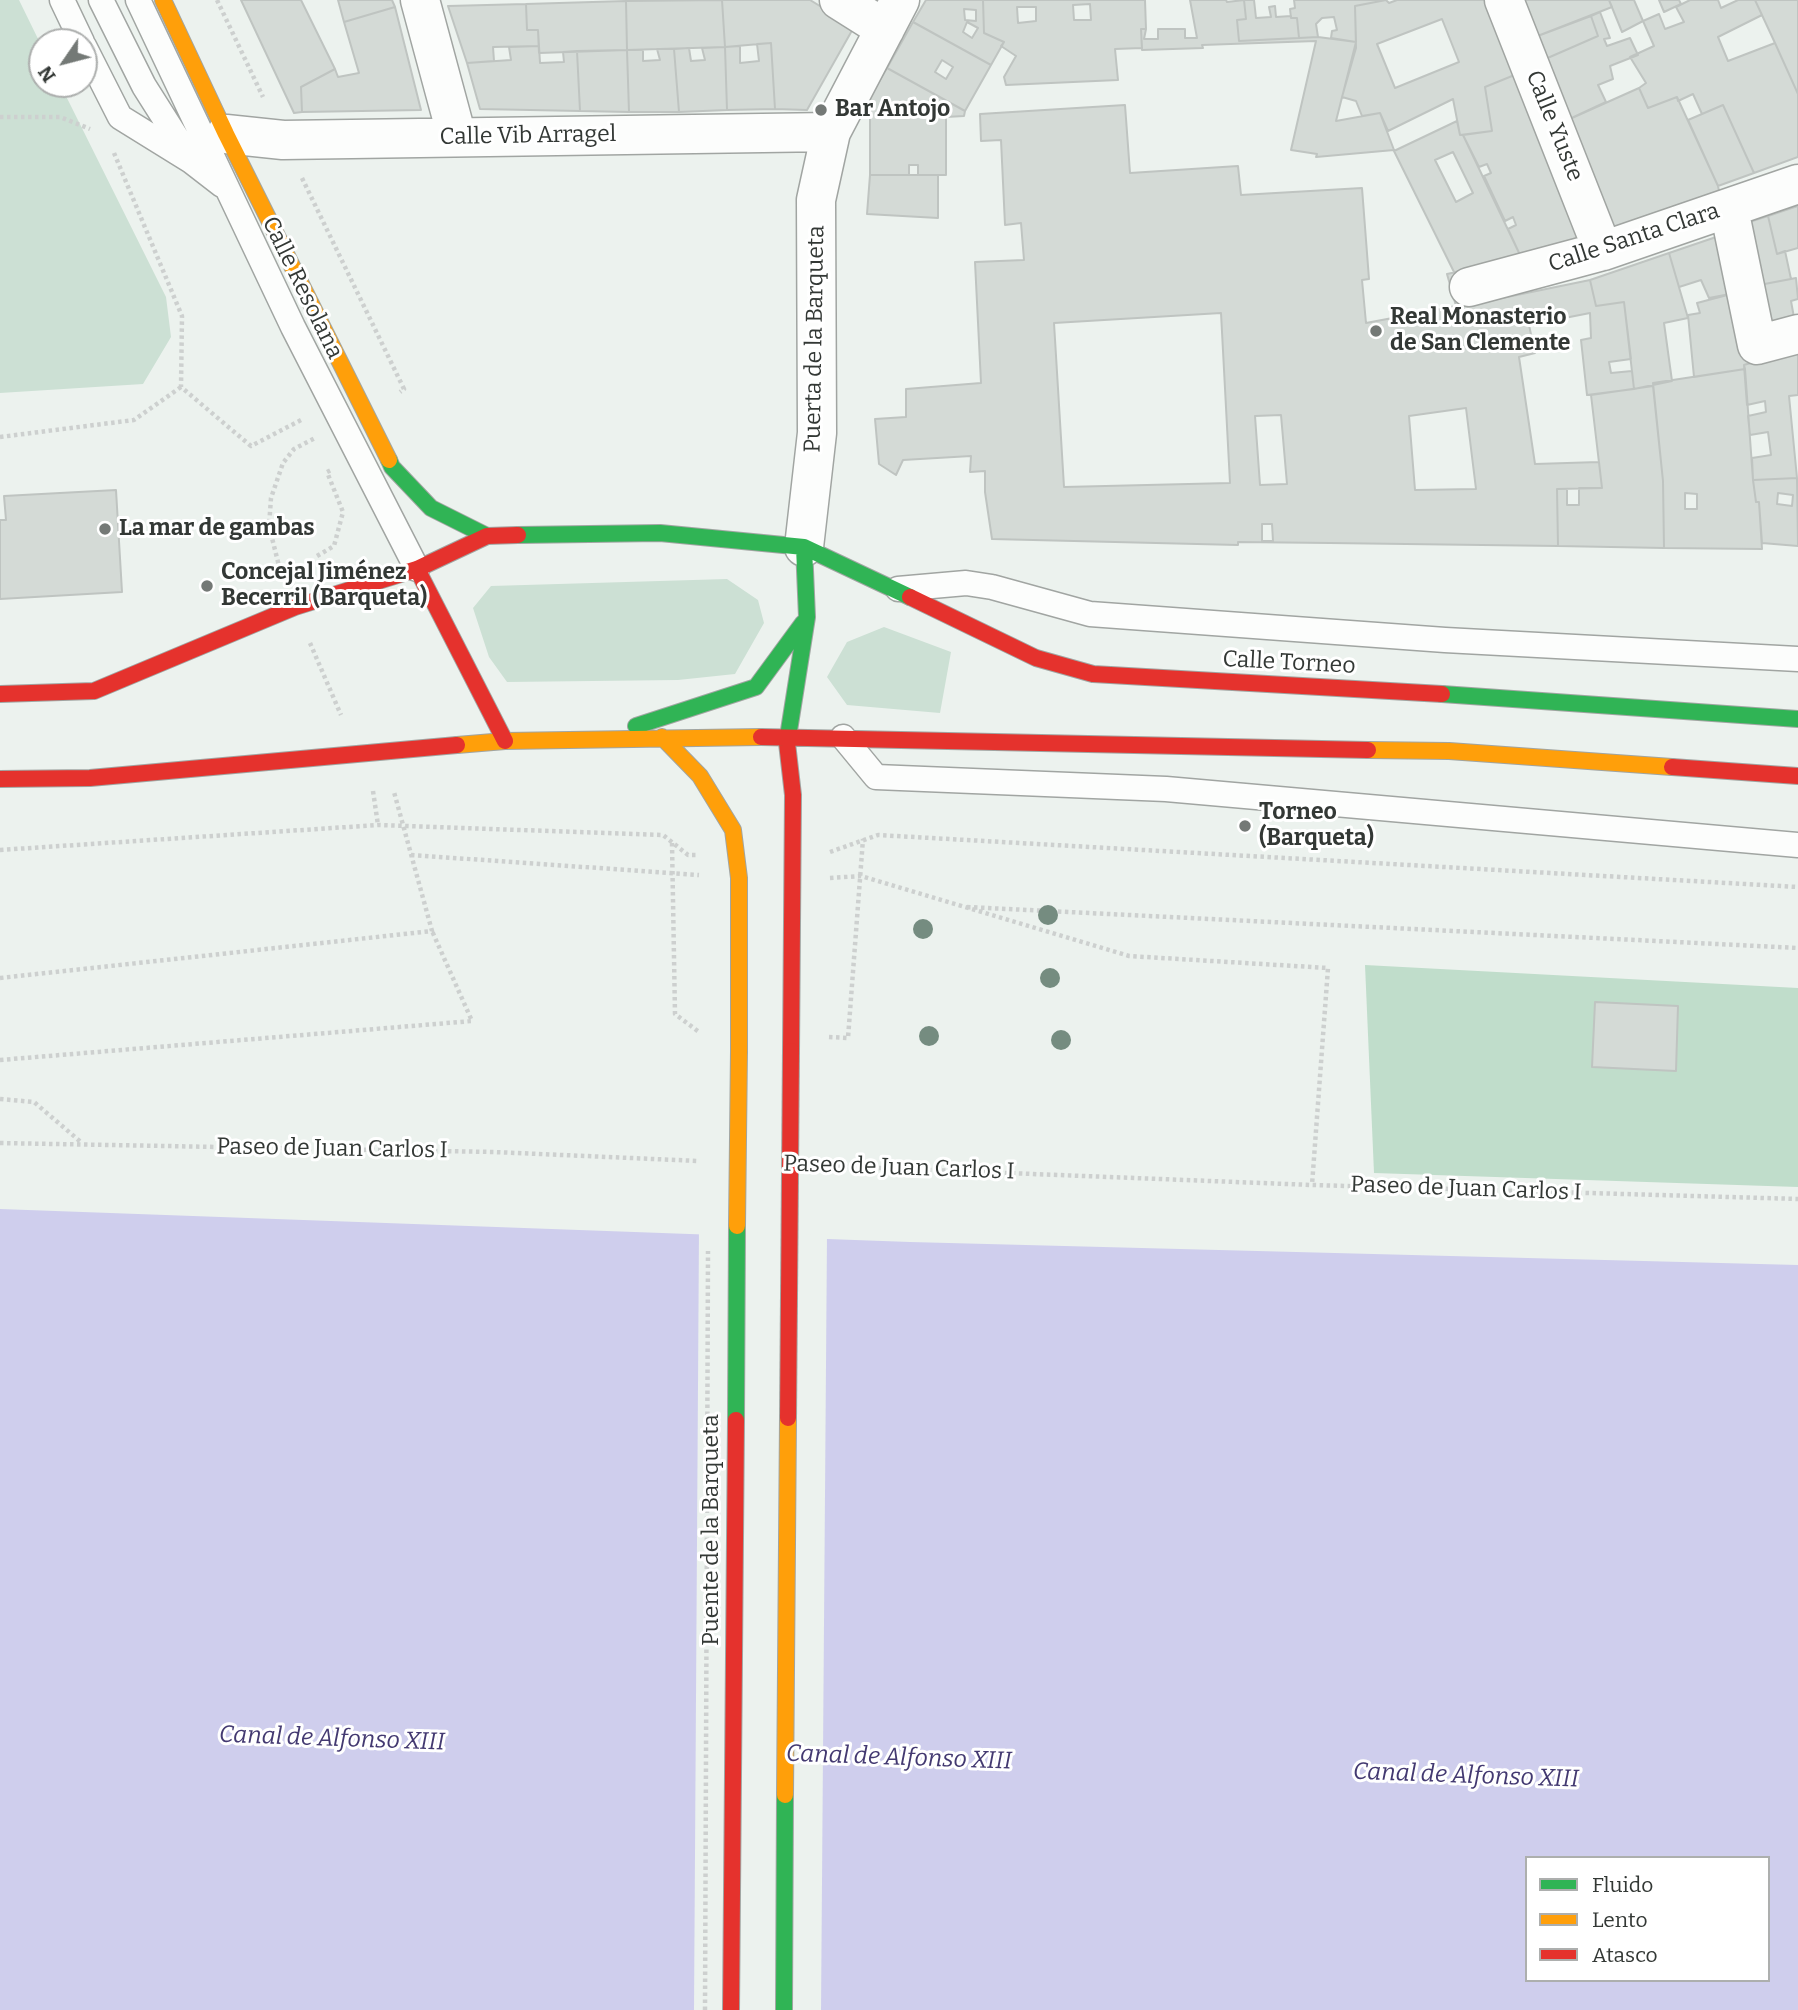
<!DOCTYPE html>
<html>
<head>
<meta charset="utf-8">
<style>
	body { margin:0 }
	#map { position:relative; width:1798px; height:2010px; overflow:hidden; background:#ecf2ee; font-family:Bitter,serif }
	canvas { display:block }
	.legend { position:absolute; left:1525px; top:1856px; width:245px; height:126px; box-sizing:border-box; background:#fff; border:2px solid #adafae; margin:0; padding:9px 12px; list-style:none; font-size:21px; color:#333835 }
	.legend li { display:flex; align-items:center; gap:14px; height:35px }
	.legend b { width:35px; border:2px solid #adafae }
	.north { position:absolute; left:28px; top:28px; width:70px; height:70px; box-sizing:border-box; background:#fff; border:2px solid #adafae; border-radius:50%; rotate:235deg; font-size:19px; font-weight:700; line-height:28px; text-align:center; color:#333835 }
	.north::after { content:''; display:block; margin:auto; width:24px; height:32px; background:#747976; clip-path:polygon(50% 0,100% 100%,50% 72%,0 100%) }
</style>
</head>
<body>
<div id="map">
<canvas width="1798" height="2010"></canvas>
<ul class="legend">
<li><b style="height:9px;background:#30b455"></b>Fluido</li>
<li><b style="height:9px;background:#ff9f0a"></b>Lento</li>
<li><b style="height:9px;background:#e5322d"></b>Atasco</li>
</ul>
<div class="north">N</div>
</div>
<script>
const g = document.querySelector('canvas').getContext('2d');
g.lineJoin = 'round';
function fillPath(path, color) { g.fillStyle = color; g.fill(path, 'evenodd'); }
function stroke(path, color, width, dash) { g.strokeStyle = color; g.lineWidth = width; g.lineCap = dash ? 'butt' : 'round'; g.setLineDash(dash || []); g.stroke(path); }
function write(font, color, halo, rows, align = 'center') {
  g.font = font + ' Bitter,serif'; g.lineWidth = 6; g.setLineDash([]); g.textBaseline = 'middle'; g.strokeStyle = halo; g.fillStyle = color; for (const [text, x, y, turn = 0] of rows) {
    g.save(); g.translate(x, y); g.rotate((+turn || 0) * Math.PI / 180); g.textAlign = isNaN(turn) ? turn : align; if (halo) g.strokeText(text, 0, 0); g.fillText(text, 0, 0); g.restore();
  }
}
const green = new Path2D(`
	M0 0H19L42 47V84H60L166 297 171 337 143 384 0 393Z
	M727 579 758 600 764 623 735 674 678 680 507 682 489 657 473 608 491 586Z
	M884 627 951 652 940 713 847 705 827 677 847 642Z`);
const forest = new Path2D(`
	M1365 965 1798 988V1187L1374 1173Z`);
const water = new Path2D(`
	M0 1209 910 1242 1798 1265V2010H0ZM1527 1858H1768V1980H1527Z`);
const pier = new Path2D(`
	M699 1230 827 1235 821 2010H694Z`);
const building = new Path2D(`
	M241 0H301L335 69 301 87 302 112 294 113Z
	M338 0H392L395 7 344 22Z
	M722 0 725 47 627 50 626 1Z
	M722 0H810L854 27 807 110 775 109 771 43 725 47Z
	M926 0H983L984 33 1004 42 991 65 913 22ZM964 9 976 10V21L965 20ZM967 22 978 28 972 38 963 32Z
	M983 0H1145L1146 29H1141L1142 48 1115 49 1118 80 1006 85 1004 77 1016 56 1001 46 1004 42 984 33ZM1090 4 1091 20H1074L1073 5ZM1017 7H1036V21L1018 23Z
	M1190 0H1226L1227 2 1244 0 1246 19 1237 20 1239 41 1318 37 1356 42 1336 121 1380 113 1394 150 1316 157 1317 154 1291 150 1316 41 1202 45 1203 48 1142 50 1141 29H1146L1144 39H1158V29H1185V38H1197Z
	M1244 0H1254L1256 18 1271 17 1269 7 1275 6 1276 17 1291 16V18H1297L1299 38 1239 41 1237 20 1246 19Z
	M1294 0H1386L1355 6 1356 42 1331 38 1332 31 1337 30 1334 17 1322 18 1316 24 1318 37 1299 38 1297 18H1291L1290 9 1295 8Z
	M1386 0 1389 3 1397 0H1488L1517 74 1485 87 1492 131 1460 135 1453 99 1388 131 1380 113 1362 116 1356 101 1342 97 1356 48 1355 6ZM1442 19 1459 62 1395 88 1377 44Z
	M1520 0H1609L1612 7 1535 37Z
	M1609 0H1634L1643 21 1622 32Z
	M1659 0H1679L1681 4 1664 12Z
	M1690 0H1718L1721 8 1738 0H1755L1762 15 1718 37 1728 61 1775 43 1798 94V157L1754 173 1723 105 1702 114 1693 94 1678 101 1677 97 1648 108 1639 88 1646 83 1630 57 1654 46 1643 21 1659 14 1665 29 1684 22 1676 7Z
	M1755 0H1798V94L1775 43Z
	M626 1 627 50 539 53 538 30H527L526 4Z
	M526 4 527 30H538L539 46 493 47 494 61 467 63 448 6Z
	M395 7 421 110 302 112 301 87 335 69 338 77 359 73 344 22Z
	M1600 12 1610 38 1604 39 1607 46 1630 38 1638 55 1610 66 1613 79 1598 85 1606 102 1563 122 1543 60 1598 36 1591 16Z
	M1591 16 1598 36 1543 60 1535 37Z
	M913 22 991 65 965 111 887 68ZM942 60 953 67 946 79 935 72Z
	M771 43 775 109 727 110 725 47 740 46V63L759 61 757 44Z
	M539 46 540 63 564 62 563 52 577 51 580 111 480 109 467 63 511 60 509 47Z
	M725 47 727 110 679 112 674 49 689 48 691 61 705 60 702 48Z
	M657 49H674L679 112H629L627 50H643V61L660 60Z
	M627 50 629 112 580 111 577 51Z
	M887 68 965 111 964 116 946 117V175H918V165H909V175H870V97Z
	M1517 74 1582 232 1576 239 1520 255 1508 229 1516 225 1513 217 1505 221 1484 176 1491 173 1487 164 1479 167 1463 135 1492 131 1485 87Z
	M1639 88 1648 108 1677 97 1718 186 1721 201 1609 231 1563 122Z
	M1125 105 1130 173 1238 166 1241 195 1362 188 1369 279 1362 280 1366 323 1456 306 1447 274 1466 270 1473 304 1590 280 1596 306 1624 302 1631 359 1609 362 1611 373 1632 371 1634 389 1587 395 1581 340 1591 338 1590 313 1529 325 1535 353 1519 357 1535 464 1599 462 1602 488 1557 489 1558 546 1330 543 1238 542V545L992 539 985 492V471L970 472 971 456 903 460 896 475 879 464 875 419 906 417V389L981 383 975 262 1024 260 1021 223 1005 225 1001 140 981 141 980 114ZM1221 313 1230 483 1064 487 1054 323ZM1466 408 1476 489 1415 490 1409 416ZM1281 415 1287 484 1260 485 1255 416ZM1262 524H1272L1273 541H1262Z
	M1723 105 1754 173 1718 186 1688 120Z
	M1457 121 1460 135H1463L1520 255 1455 274 1394 151ZM1453 152 1473 193 1456 202 1435 160Z
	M870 175H938V218L867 214Z
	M1798 206V248L1777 254 1768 216Z
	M1768 216 1777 254 1785 251 1791 279 1754 286 1743 224Z
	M1722 235 1735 293 1709 298 1701 280 1679 287 1669 253Z
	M1669 253 1688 318 1664 323 1672 381 1634 389 1624 302 1596 306 1590 280Z
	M1796 278 1798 299 1791 301 1795 323 1768 327 1754 286Z
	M1735 293 1750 363 1744 365 1745 369 1694 377 1688 315 1700 313 1697 303Z
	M1798 349V395L1789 396 1797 478 1753 480 1752 458 1771 455 1768 432 1750 435 1748 416 1766 412 1765 401 1747 405 1744 365Z
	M1745 369 1753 480 1756 502H1759L1762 549 1664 548 1663 481 1653 383ZM1685 493 1697 494V509H1685Z
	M1653 386 1663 481 1664 548 1558 546 1557 489H1567V505H1579V488H1602L1591 395Z
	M1797 478 1798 546 1762 543 1759 502H1756L1753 480ZM1778 493 1793 495 1792 506 1777 504Z
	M116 490 122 592 0 599V520H6L4 496Z
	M1595 1002 1678 1006 1676 1071 1592 1067Z`);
const path = new Path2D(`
	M217 0 263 97
	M0 117H60L90 129
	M114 153 182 316 181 387 251 446 303 419
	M302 178 404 389 400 392
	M0 437 134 420 181 387
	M317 556 334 546 343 512 327 472 331 470
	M280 570 269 526 271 498 283 463 294 449 315 438
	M310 643 341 715
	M373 791 378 825
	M672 843 675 1014 699 1032
	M0 850 378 825 663 835 688 855H696
	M830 852 878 835 1798 887
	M411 855 699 875
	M830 878 861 876 1129 956 1328 968 1312 1185
	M967 907 1798 948
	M0 978 432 931 394 792
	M829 1037 848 1038 863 839
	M0 1060 472 1021 432 931
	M0 1099 34 1102 82 1143
	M0 1143 494 1152 699 1161
	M830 1166 1312 1185 1798 1199`);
const lane = new Path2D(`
	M62 0 82 42
	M101 0 144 86 187 154
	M138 0 293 327 417 569
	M84 46 120 117 191 161 222 185
	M898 589 966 583 992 587 1090 614 1445 640 1798 659
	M843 737 876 777 1166 789 1798 845`);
const street = new Path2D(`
	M420 0 457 137
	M839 0 885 29
	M1504 0 1603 251
	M226 134 283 140 831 132
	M1729 209 1757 345 1798 334
	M1469 287 1603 251 1798 184
	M804 547 817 433 816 200 831 132 900 0`);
const fast = new Path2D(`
	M389 460 392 467 431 508 487 536
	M518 535 660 533 804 547 910 597
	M1442 694 1798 719
	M636 726 756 687 803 623
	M787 743 807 617 804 547
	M736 1420 737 1226
	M784 2010 785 1795`);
const slow = new Path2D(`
	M163 0 226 134 389 460
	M662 737 700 776 733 830 739 878V1051
	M457 745 505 741 761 737
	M1368 750 1449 751 1672 767`);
const jam = new Path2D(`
	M417 569 505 741
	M910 597 1036 658 1093 674 1442 694
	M0 694 94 691 295 607 417 569 487 536 518 535
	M761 737 1368 750
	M787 743 793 795 791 1051
	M1672 767 1798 776
	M0 779 90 778 457 745
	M731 2010 736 1420`);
const pathBridge = new Path2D(`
	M705 2010 708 1251`);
const slowBridge = new Path2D(`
	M737 1226 739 1051
	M785 1795 788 1418`);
const jamBridge = new Path2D(`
	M788 1418 791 1051`);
const trees = [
	[1048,915],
	[923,929],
	[1050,978],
	[929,1036],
	[1061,1040]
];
const markers = [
	[821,110,7,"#747976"],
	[1376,331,7,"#747976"],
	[105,529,7,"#747976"],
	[207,586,7,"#747976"],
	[1245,826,7,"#747976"]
];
const poiNames = [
	["Bar Antojo",835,110],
	["Real Monasterio",1390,318],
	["de San Clemente",1390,344],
	["La mar de gambas",119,529],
	["Concejal Jiménez",221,573],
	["Becerril (Barqueta)",221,599],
	["Torneo",1259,813],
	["(Barqueta)",1259,839]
];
const streetNames = [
	["Calle Yuste",1554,126,68],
	["Calle Vib Arragel",528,136,-1],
	["Calle Santa Clara",1634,238,-18],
	["Calle Resolana",302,288,64],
	["Puerta de la Barqueta",815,339,-89],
	["Calle Torneo",1289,663,3],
	["Paseo de Juan Carlos I",332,1149,1],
	["Paseo de Juan Carlos I",899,1168,2],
	["Paseo de Juan Carlos I",1466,1189,2],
	["Puente de la Barqueta",712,1530,-90]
];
const waterNames = [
	["Canal de Alfonso XIII",332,1739,2],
	["Canal de Alfonso XIII",899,1758,2],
	["Canal de Alfonso XIII",1466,1776,2]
];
fillPath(green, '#cce0d4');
fillPath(forest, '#c0ddcb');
fillPath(water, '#cfceed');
fillPath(pier, '#ecf2ee');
fillPath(building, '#d4dad6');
stroke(building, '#bfc4c1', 2);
stroke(lane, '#a1a5a2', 27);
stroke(street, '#a1a5a2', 41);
stroke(fast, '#a1a5a2', 18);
stroke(slow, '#a1a5a2', 18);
stroke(jam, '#a1a5a2', 18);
stroke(path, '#cdd0cf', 4.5, [3.5, 3.5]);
stroke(lane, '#fcfdfc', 24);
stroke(street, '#fcfdfc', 38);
stroke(fast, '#30b455', 16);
stroke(slow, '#ff9f0a', 16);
stroke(jam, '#e5322d', 16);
stroke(slowBridge, '#a1a5a2', 18, []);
stroke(jamBridge, '#a1a5a2', 18, []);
stroke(pathBridge, '#cdd0cf', 4.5, [3.5, 3.5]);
stroke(slowBridge, '#ff9f0a', 16);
stroke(jamBridge, '#e5322d', 16);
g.fillStyle = '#758c80';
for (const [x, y] of trees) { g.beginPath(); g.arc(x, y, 10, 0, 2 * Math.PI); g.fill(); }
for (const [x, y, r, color] of markers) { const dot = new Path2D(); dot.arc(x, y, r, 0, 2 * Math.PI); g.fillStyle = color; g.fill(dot); stroke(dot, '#fff', 2.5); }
write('bold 23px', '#333835', '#fff', poiNames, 'left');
write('23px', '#333835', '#fff', streetNames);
write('italic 24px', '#433971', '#fff', waterNames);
</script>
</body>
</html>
